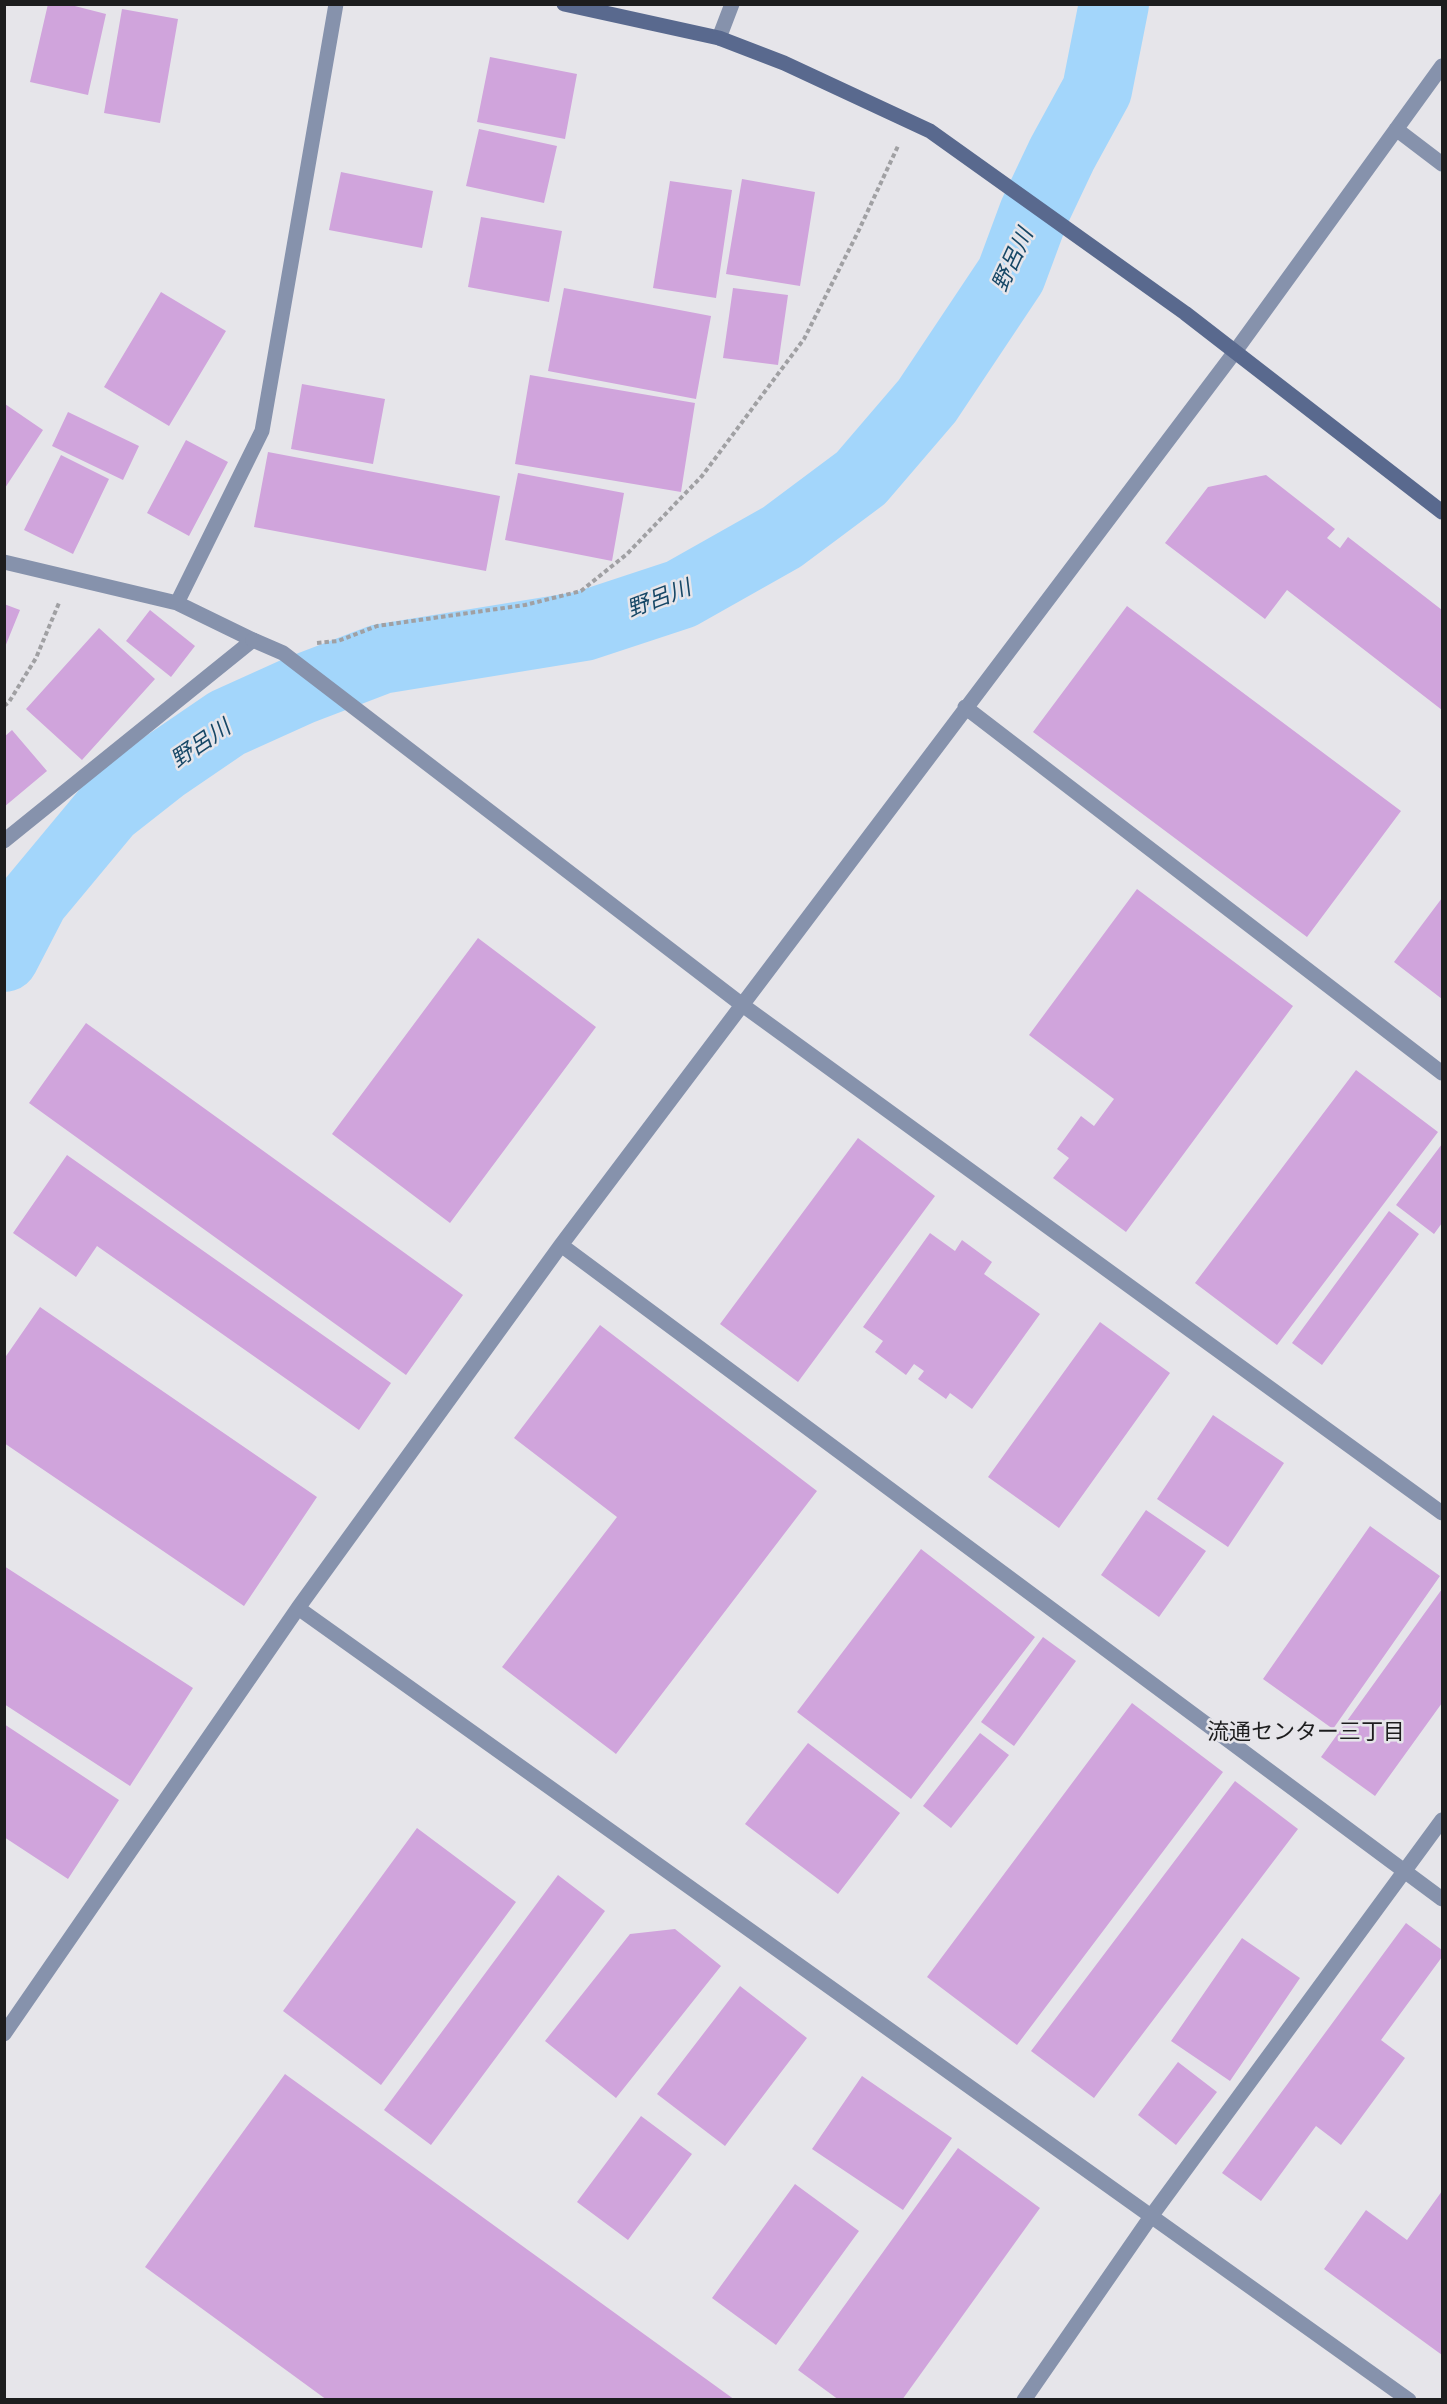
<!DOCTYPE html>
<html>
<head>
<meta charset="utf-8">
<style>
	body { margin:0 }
	#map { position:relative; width:1447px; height:2404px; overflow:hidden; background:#e6e5ea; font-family:Raleway,sans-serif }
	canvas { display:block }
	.frame { position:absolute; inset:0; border:6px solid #1d1d1e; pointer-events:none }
</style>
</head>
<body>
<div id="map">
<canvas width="1447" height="2404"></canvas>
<div class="frame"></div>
</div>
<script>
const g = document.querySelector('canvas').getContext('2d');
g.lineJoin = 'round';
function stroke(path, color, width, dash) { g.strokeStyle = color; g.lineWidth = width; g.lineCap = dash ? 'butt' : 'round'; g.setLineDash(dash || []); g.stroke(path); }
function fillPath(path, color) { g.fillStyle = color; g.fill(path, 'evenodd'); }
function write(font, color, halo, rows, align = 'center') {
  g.font = font + ' Raleway,"Noto Sans JP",sans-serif'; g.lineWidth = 5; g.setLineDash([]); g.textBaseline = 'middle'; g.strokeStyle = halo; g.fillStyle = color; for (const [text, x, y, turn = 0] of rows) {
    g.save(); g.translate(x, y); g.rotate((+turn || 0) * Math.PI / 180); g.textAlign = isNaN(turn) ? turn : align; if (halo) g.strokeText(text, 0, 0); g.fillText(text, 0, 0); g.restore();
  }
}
const river = new Path2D(`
	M4 957 34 899 108 810 164 766 227 723 300 690 381 659 584 626 681 594 782 537 861 478 927 401 1011 275 1034 213 1062 154 1097 90 1114 4`);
const building = new Path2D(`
	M48 4H67L106 14 88 95 30 82Z
	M122 9 178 19 160 123 104 113Z
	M490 57 577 74 565 139 477 122Z
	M479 129 557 146 544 203 466 186Z
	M341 172 433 191 422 248 329 230Z
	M742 179 815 192 800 286 726 274Z
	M670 181 732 190 716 298 653 288Z
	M481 217 562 231 549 302 468 287Z
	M564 288 711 316 696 399 548 371Z
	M733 288 788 295 778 365 723 358Z
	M161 292 226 331 169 426 104 387Z
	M530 375 695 403 681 492 515 464Z
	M302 384 385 399 373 464 291 449Z
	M5 404 43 430 5 488Z
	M68 412 139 446 123 480 52 446Z
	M186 440 228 462 189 536 147 513Z
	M268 452 500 496 486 571 254 527Z
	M61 455 109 479 73 554 24 530Z
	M518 473 624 493 612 561 505 540Z
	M1266 475 1335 529 1327 538 1340 548 1348 537 1442 610V710L1287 590 1265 619 1165 543 1208 487Z
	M4 604 20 610 5 647H4Z
	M1127 606 1401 811 1307 937 1033 732Z
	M150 610 195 646 171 677 126 641Z
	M99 628 155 679 82 760 26 709Z
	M12 730 47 771 4 807V737Z
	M1137 889 1293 1006 1126 1232 1053 1178 1069 1158 1057 1149 1081 1116 1094 1126 1114 1099 1029 1035Z
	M1442 898V999L1394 962Z
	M478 938 596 1027 450 1223 332 1134Z
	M86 1023 463 1295 406 1375 29 1103Z
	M1356 1070 1438 1132 1277 1345 1195 1283Z
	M858 1138 935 1196 798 1382 720 1324Z
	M1442 1144V1223L1434 1234 1396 1205Z
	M67 1155 391 1383 359 1430 97 1246 76 1277 13 1233Z
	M1389 1211 1419 1234 1322 1365 1292 1343Z
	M930 1233 955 1251 962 1240 992 1262 984 1274 1040 1314 972 1409 950 1393 946 1399 918 1379 924 1371 914 1364 906 1375 875 1352 883 1341 863 1327Z
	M40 1307 317 1497 244 1606 4 1443V1359Z
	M1100 1322 1170 1373 1059 1528 988 1477Z
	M600 1325 817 1491 616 1754 502 1667 617 1517 514 1438Z
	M1213 1415 1284 1463 1228 1547 1157 1499Z
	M1146 1510 1206 1551 1159 1617 1101 1575Z
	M1370 1526 1440 1576 1333 1729 1263 1679Z
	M921 1549 1035 1637 911 1799 797 1712Z
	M4 1566 193 1688 130 1786 4 1704Z
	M1442 1589V1703L1375 1796 1321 1757Z
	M1043 1637 1076 1661 1014 1746 981 1722Z
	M1132 1703 1223 1772 1017 2045 927 1977Z
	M4 1724 119 1800 68 1879 4 1837Z
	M980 1733 1009 1755 951 1828 923 1806Z
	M808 1743 900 1813 838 1894 745 1824Z
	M1235 1781 1298 1829 1094 2098 1031 2051Z
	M417 1828 516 1902 381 2085 283 2011Z
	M558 1875 605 1911 431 2145 384 2110Z
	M1406 1923 1442 1950V1957L1381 2040 1405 2058 1341 2145 1316 2126 1261 2201 1222 2173Z
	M675 1929 721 1966 616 2098 545 2041 630 1934Z
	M1242 1938 1300 1978 1230 2081 1171 2041Z
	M740 1986 807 2038 725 2146 657 2094Z
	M1178 2062 1217 2092 1176 2145 1138 2115Z
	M285 2074 735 2400H327L145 2267Z
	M862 2076 952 2138 903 2210 812 2149Z
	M641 2116 692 2154 628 2240 577 2202Z
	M958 2148 1040 2208 902 2400H839L798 2370Z
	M795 2184 859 2231 776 2345 712 2298Z
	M1442 2191V2355L1324 2269 1366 2210 1407 2240Z`);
const path = new Path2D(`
	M317 643 338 641 377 626 525 605 581 591 627 554 702 476 804 339 858 232 898 146
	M4 706 9 702 36 658 59 603`);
const lane = new Path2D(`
	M4 562 177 603 253 640 4 841
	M177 603 262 431 336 4`);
const street = new Path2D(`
	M719 38 732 4
	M1396 129 1442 164
	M253 640 283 653 741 1004 1442 1513
	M965 707 1442 1073
	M561 1245 1442 1899
	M298 1608 1409 2400
	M4 2034 298 1608 561 1245 1234 353 1442 66
	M1024 2400 1152 2215 1442 1820`);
const secondary = new Path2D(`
	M564 4 719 38 784 63 930 131 1185 313 1442 512`);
const waterNames = [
	["野呂川",1013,260,-65],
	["野呂川",659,599,-21],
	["野呂川",201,744,-34]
];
const neighbourhoodNames = [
	["流通センター三丁目",1306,1732]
];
stroke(river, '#a3d6fb', 70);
fillPath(building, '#d0a4dc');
stroke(path, '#a0a0a3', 4, [4.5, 3]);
stroke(lane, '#8692ac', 15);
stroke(street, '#8692ac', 15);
stroke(secondary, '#59698e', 15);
write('italic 22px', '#164766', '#e6e5ea', waterNames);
write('22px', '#1d1d1e', '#e6e5ea', neighbourhoodNames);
</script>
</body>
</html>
